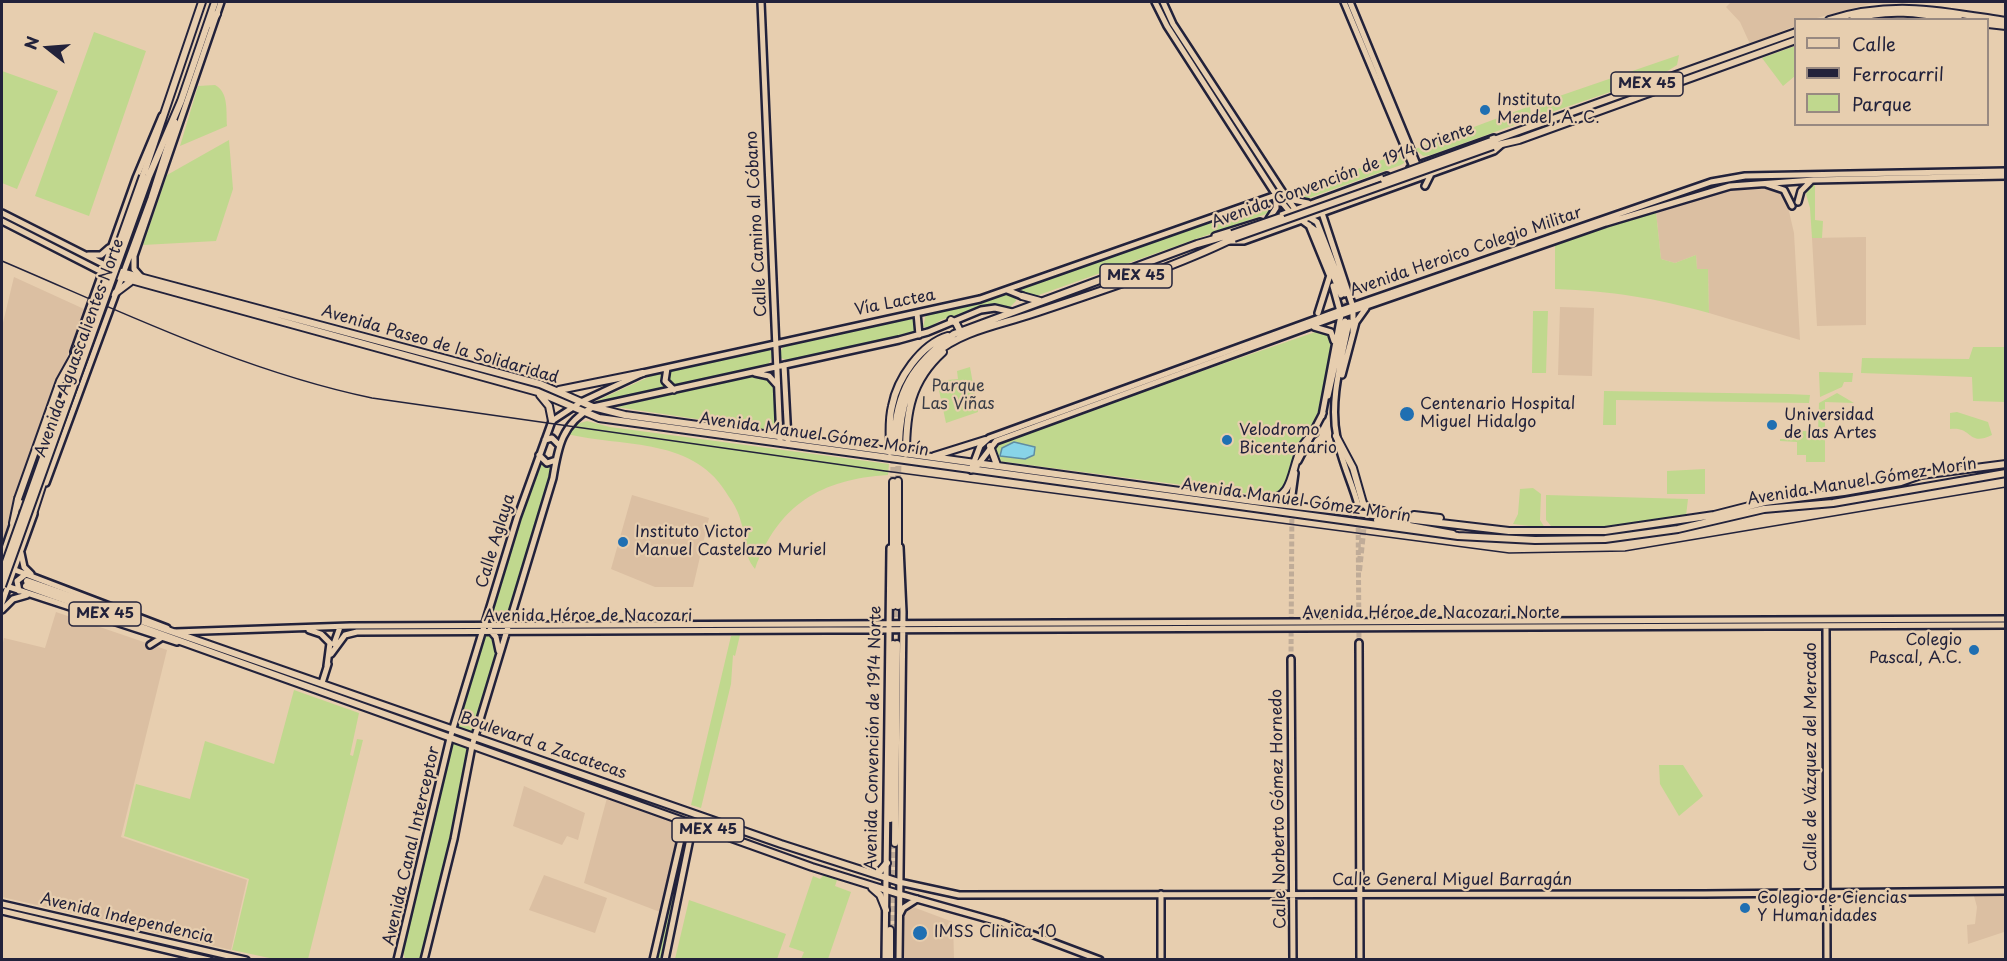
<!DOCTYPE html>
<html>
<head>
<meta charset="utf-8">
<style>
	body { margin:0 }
	#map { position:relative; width:2007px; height:961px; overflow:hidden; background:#e7ceaf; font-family:"Playpen Sans",sans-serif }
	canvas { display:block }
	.frame { position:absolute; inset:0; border:3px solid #22223b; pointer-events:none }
	.legend { position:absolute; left:1794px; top:18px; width:195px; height:108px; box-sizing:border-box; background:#e7ceaf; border:2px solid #988981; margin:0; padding:8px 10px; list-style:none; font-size:18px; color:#22223b }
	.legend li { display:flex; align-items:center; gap:12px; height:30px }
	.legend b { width:30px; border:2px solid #988981 }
	.north { position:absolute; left:18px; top:18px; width:60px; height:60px; -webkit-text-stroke:4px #e7ceaf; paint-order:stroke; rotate:287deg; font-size:16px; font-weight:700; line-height:24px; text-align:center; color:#22223b }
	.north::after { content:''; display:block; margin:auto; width:21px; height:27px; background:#22223b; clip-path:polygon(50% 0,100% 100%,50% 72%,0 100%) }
</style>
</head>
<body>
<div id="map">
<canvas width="2007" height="961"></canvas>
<div class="frame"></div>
<ul class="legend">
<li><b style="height:8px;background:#e7ceaf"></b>Calle</li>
<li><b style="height:8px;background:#22223b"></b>Ferrocarril</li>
<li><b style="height:16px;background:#c0d88e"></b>Parque</li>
</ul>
<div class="north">N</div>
</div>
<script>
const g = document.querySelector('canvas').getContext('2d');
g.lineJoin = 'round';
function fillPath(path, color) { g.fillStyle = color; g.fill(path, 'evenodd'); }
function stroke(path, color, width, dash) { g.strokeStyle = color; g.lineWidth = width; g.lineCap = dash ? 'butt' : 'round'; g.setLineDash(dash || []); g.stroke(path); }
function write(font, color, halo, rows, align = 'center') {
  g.font = font + ' "Playpen Sans",sans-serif'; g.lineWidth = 4.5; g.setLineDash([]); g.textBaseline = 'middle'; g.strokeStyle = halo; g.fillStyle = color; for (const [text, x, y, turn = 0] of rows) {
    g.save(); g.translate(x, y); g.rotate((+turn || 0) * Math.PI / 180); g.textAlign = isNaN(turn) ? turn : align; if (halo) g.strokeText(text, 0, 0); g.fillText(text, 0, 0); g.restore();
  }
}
const built = new Path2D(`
	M1731 2H1877L1813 19 1796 20 1795 26 1750 44 1740 22 1726 7Z
	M1775 189 1785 194 1794 233 1800 340 1709 313 1708 269 1697 270 1696 255 1675 263 1661 259 1656 212 1728 190Z
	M1866 237V325L1817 326 1812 238Z
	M14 277 84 309 2 542V327Z
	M1560 307 1594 308 1592 376 1558 375Z
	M632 495 709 518 693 587H655L611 569Z
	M56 612 167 650 121 837 247 880 231 950 2 897V647L4 638 45 648Z
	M524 786 585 813 578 840 567 836 562 845 513 826Z
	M607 798 680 824 660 912 584 883Z
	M544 875 607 898 595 933 529 910Z
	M2005 895 2004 932 1968 944 1967 925 1975 924 1977 907 1974 896Z
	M913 907 953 922 954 959H903L904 914Z`);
const green = new Path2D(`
	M94 32 146 51 89 216 35 196Z
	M1795 46V76L1783 86 1762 58Z
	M1679 55 1677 65 1663 74 1537 117 1536 104Z
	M2 71 58 91 17 189 2 183Z
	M215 85C229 92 226 112 227 126L180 146 198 86Z
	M1530 106 1531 119 1431 155 1423 156 1415 149Z
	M229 140 233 189 216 241 143 245 167 175Z
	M1403 152 1404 163 1401 165 1303 200 1288 195Z
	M1812 184 1815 185V220L1823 221 1822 238H1812L1810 208 1806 194Z
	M1272 200 1273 206 1269 213 1036 296 1023 294 1021 289Z
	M1656 212 1661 259 1675 263 1696 255 1697 269H1708L1709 313C1655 298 1612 291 1555 289V244Z
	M1008 293 1015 296 1016 301 1010 307 985 306 941 320 928 328 923 327 926 314 972 305Z
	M1533 311H1548L1546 373H1532Z
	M905 318 915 320 917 328 913 333 789 361 781 358 780 352 785 345Z
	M1321 330 1330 335 1332 346 1318 412 1290 466 1284 491 1275 497 998 461 992 449 996 442Z
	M1973 347H2005V402L1973 401 1972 377 1861 373 1862 358 1969 359Z
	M766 348 774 353 768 365 618 400 594 402 651 376Z
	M970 367 978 412 946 423 937 381 958 379 957 371Z
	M1819 372 1853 373 1852 382H1844L1842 387 1820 397Z
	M759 375C782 380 776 413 777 431L616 407Z
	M1604 391 1788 394 1810 395 1809 403 1616 400V425H1603Z
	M1837 393 1854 403 1825 402V462H1806V455H1797V442L1780 441V439H1793V431H1818L1819 403Z
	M1957 412 1988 422 1992 435C1967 447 1973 426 1950 429V413Z
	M587 421 610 427 889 464 888 475C821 479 778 505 755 569 742 553 747 540 741 522 739 513 734 504 729 497 695 436 625 448 567 434L573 425Z
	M539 464 553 466 506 623H488Z
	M1705 469V494H1667V471Z
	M1533 488 1541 494 1540 520 1545 528 1513 524 1518 514 1520 489Z
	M1546 495 1688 499 1686 516 1602 527H1558L1551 526 1546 520Z
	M489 632 497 647V659L467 749 455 824 422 959H405L402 946 451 743 484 633Z
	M740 635 735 656 733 655 731 684 701 808 691 805 731 636Z
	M294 690 359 713 350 755 353 756 357 739 363 740 308 959H274L232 950 249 879 124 836 136 784 190 799 205 741 274 764Z
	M1659 765H1683L1703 796 1679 816 1660 784Z
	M685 829 689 830 662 959 656 960Z
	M824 875 837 880 835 886 851 892 828 959H801L804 952 789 947 813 876 820 879Z
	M689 900 786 934 777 959H675Z`);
const water = new Path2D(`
	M1014 442 1035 447 1034 455 1025 459 1000 456 1002 448Z`);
const secondaryTunnel = new Path2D(`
	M1345 294 1350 310 1349 322
	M1341 295 1345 311
	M1358 505 1359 643
	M1291 659 1292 495`);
const primaryTunnel = new Path2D(`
	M898 481 899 444
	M893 482 894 442
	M1359 571 1364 523 1367 520H1377
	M2 577 26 586
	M893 644V606
	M897 644 898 606
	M895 843V960
	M890 930V819`);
const secondary = new Path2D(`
	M761 2 780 440
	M1155 2 1167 26 1276 195 1289 211 1315 230 1341 295
	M1163 2 1173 24 1286 197 1295 209 1317 222 1345 294
	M1344 2 1414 169
	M1350 2 1418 167
	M1410 168 1494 138
	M1766 184 1784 190 1792 206
	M1425 186 1431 174
	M1288 199 1308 203
	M1798 202 1801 191 1811 181
	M2 213 105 265
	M1322 213 1353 307V332
	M1278 216 1387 176
	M2 221 102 272
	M1309 225 1329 274
	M1215 236 1260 222
	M1229 241H1244L1494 151 1502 144
	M88 255H101L109 248
	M141 277 134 269V256L221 2
	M1007 290 1022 296
	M917 313 919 335
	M1318 313 1330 275
	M1349 322C1342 359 1329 400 1337 438 1341 461 1352 483 1358 505
	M1314 327 1331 332 1334 341
	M74 352 136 178 162 116
	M784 365 788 440
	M667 368 665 381 674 390
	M755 373 769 376 777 385
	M1342 375 1356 322 1366 308
	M1328 396 1345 321
	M1322 416 1341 315 1333 286
	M545 440 552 438 559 445
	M539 455 547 463 556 460
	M1298 461 1323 413
	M977 466 996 441 1341 315 1606 223 1730 186 1814 180 2006 176
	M971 470 980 446 989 438 1341 310 1711 182 1745 176 2006 171
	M46 483 151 198 175 122
	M1292 495 1295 473
	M19 507 25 488
	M21 553 24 567 31 574
	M2 557 14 522
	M2 565 167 628
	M6 586 177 642
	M19 591 17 581 26 574
	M2 603 34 514
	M2 610 13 599 27 595
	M1826 626 1827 960
	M309 630 321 634 330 643 327 666
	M490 630 496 637 499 651
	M175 632 350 626 2006 619
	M1359 643 1360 960
	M334 644 340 627
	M150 645 161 638
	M331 654 345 635 357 632 2006 625
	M1291 659 1293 960
	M322 683 328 664
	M899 882 959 895 1704 894 2006 891
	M899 894 1002 923 1100 960
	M1161 894V960
	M2 904 246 960
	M2 911 209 960
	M900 914 903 908 917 899
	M397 960 450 738 517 518 552 421 581 402 643 373 980 299 1276 195V208L1269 219
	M424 960 454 839 472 746 553 478C558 447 562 423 593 407L899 340 928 332 981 310 995 308 1012 312
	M653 960 685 822
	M665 960 693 824
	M885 960 890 548
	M899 960 903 612 900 547`);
const primary = new Path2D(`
	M1829 20C1893 0 1941 11 2006 21
	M1852 20C1888 7 1924 14 1960 20
	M210 24 217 14
	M1988 24 2006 26
	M1491 141 1796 32
	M1493 146 1519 140 1796 40
	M143 176 202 2
	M149 176 181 101 215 2
	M105 265 121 272 540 384 593 407 625 415 1253 501 1509 531H1605L1714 515 1765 502 1844 492 1901 482 1921 475 2006 464
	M102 272 538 392 599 418 1458 536 1535 540 1605 539 1678 529 1764 509 1833 503 2006 473
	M114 294 130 282
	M1022 296 1040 301
	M951 320 956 323 960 331
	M559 390 643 373
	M540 395 549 406 552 421
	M1336 436 1353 468 1363 503 1368 508 1383 511
	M894 442C896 391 913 364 954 334L1197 244 1232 234
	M899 444C900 410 908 378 935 354 961 331 1000 325 1032 314 1097 292 1173 268 1234 238
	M990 446 997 465
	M890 452C890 437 888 421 892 406 897 379 921 344 948 336
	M906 454C906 412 911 381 943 352
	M934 456 985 440
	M893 482V606
	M24 491 50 432
	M1267 500C1302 497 1286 450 1315 433
	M1414 515 1440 518
	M32 517 54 449
	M1377 520 1453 534
	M13 523 18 499
	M27 581 781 844 899 882
	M26 586 812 867 899 894
	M898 606V481
	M890 819 893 644
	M895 843 897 644
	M873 873 880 871 887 863
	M872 888 880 895 886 910
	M890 960V930`);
const rail = new Path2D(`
	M2 261C122 312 243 371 372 398L885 471 1509 553 1625 551 2006 487`);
const primaryBridge = new Path2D(`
	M1384 180 1491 141
	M1232 234 1281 217
	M1234 238 1493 146
	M18 499 60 381 79 347
	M2 573 143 176
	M2 586 149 176`);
const markers = [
	[1485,110,6,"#1f6fb2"],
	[1407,414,8,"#1f6fb2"],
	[1772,425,6,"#1f6fb2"],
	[1227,440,6,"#1f6fb2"],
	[623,542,6,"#1f6fb2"],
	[1974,650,6,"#1f6fb2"],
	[1745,908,6,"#1f6fb2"],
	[920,933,8,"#1f6fb2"]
];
const shields = [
	[1647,84,72],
	[1136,276,72],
	[105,614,72],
	[708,830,72]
];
const shieldNames = [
	["MEX 45",1647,84],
	["MEX 45",1136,276],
	["MEX 45",105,614],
	["MEX 45",708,830]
];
const poiNames = [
	["Instituto",1497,101],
	["Mendel, A. C.",1497,119],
	["Centenario Hospital",1420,405],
	["Miguel Hidalgo",1420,423],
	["Universidad",1784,416],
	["de las Artes",1784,434],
	["Velodromo",1239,431],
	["Bicentenario",1239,449],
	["Instituto Victor",635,533],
	["Manuel Castelazo Muriel",635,551],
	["Colegio",1962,641,"right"],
	["Pascal, A.C.",1962,659,"right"],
	["Colegio de Ciencias",1757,899],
	["Y Humanidades",1757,917],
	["IMSS Clinica 10",934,933]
];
const streetNames = [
	["Avenida Convención de 1914 Oriente",1343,176,-20],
	["Calle Camino al Cóbano",757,224,-93],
	["Avenida Heroico Colegio Militar",1466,252,-19],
	["Vía Lactea",895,303,-11],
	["Avenida Paseo de la Solidaridad",440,345,16],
	["Avenida Aguascalientes Norte",80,348,-70],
	["Avenida Manuel Gómez Morín",814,435,8],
	["Avenida Manuel Gómez Morín",1862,482,-9],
	["Avenida Manuel Gómez Morín",1296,501,8],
	["Calle Aglaya",496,541,-73],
	["Avenida Héroe de Nacozari Norte",1431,614],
	["Avenida Héroe de Nacozari",588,617],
	["Avenida Convención de 1914 Norte",874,738,-89],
	["Boulevard a Zacatecas",543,746,19],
	["Calle de Vázquez del Mercado",1812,757,-90],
	["Calle Norberto Gómez Hornedo",1279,809,-91],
	["Avenida Canal Interceptor",412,846,-77],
	["Calle General Miguel Barragán",1452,881],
	["Avenida Independencia",127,919,13]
];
const parkNames = [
	["Parque",958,387],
	["Las Viñas",958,405]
];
fillPath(built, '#dbbfa2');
fillPath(green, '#c0d88e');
fillPath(water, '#88d4e8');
stroke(water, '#5f8da3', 1.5);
stroke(secondaryTunnel, '#c0ac98', 5, [5, 2.5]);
stroke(primaryTunnel, '#c0ac98', 6, [6, 3]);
stroke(secondary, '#22223b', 10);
stroke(primary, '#22223b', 10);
stroke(secondary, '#e7ceaf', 5);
stroke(primary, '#e7ceaf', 6);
stroke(rail, '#22223b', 1.5);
stroke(primaryBridge, '#22223b', 10, []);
stroke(primaryBridge, '#e7ceaf', 6);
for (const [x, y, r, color] of markers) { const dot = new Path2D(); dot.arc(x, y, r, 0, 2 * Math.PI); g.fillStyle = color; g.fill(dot); stroke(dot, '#e7ceaf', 2); }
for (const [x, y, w] of shields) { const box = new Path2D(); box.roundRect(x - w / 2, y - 12, w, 24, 4.5); g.fillStyle = '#e7ceaf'; g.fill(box); stroke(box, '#22223b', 1.5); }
write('bold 15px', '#22223b', null, shieldNames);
write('16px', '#22223b', '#e7ceaf', poiNames, 'left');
write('16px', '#22223b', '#e7ceaf', streetNames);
write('16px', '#3a3d47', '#e7ceaf', parkNames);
</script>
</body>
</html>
